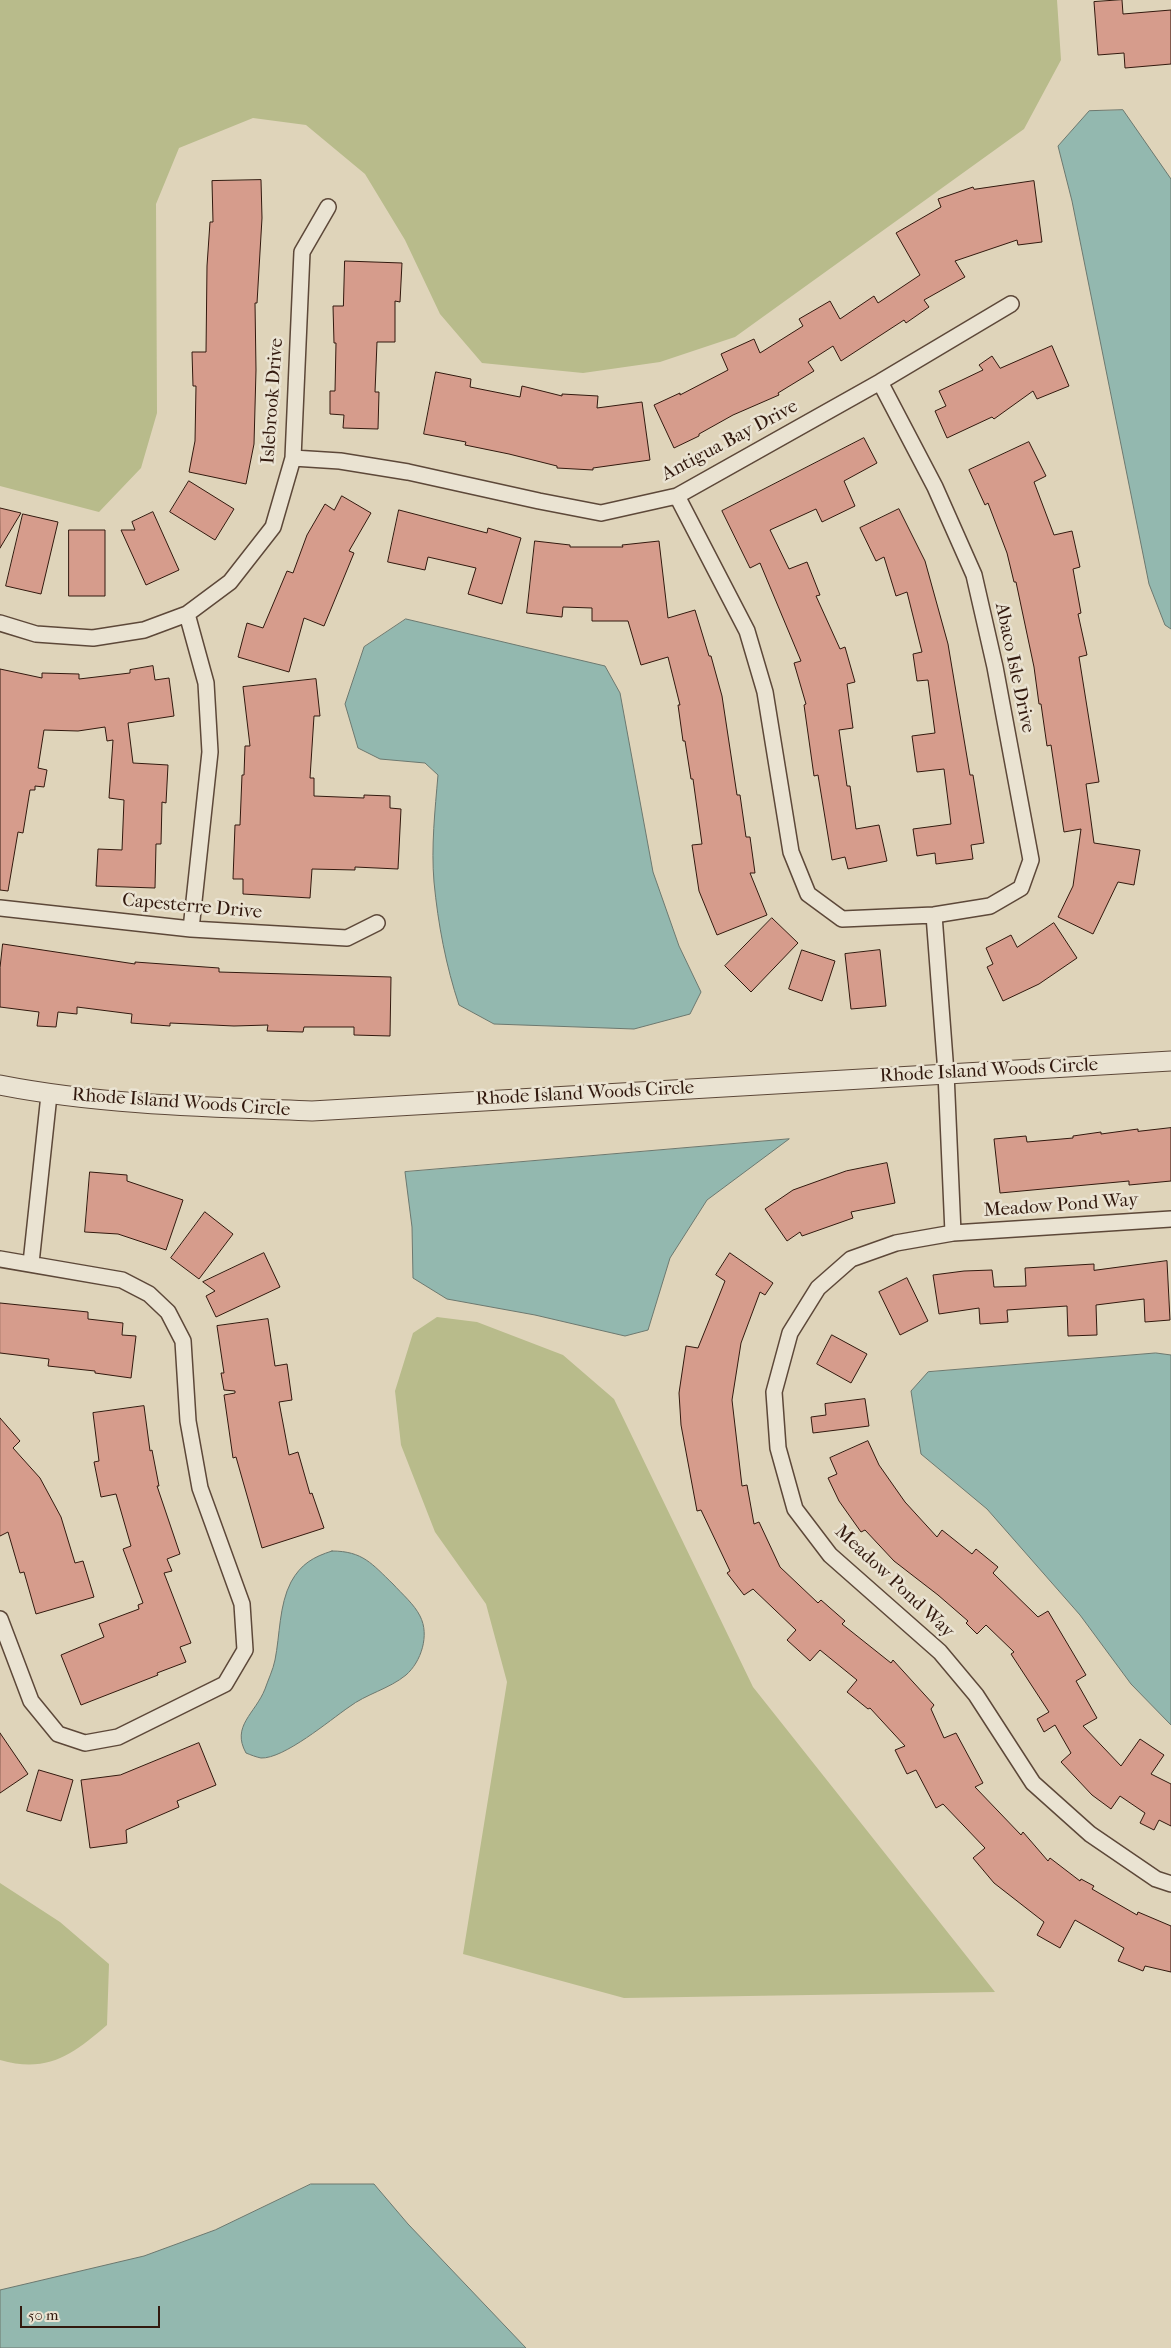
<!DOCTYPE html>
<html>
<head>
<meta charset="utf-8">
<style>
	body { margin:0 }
	#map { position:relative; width:1171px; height:2348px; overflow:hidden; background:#dfd4ba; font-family:"IM FELL French Canon",serif }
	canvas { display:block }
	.scale { position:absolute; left:20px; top:2306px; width:140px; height:22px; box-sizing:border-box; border:2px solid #32190e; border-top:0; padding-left:6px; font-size:15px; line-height:18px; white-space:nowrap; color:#32190e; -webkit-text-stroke:4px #eae3d2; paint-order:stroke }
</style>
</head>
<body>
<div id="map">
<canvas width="1171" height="2348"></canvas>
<div class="scale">50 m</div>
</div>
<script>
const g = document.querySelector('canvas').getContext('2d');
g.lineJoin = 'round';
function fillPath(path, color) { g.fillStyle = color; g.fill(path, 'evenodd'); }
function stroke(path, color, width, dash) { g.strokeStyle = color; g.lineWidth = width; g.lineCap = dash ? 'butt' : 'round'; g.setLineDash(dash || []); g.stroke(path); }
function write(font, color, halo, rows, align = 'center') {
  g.font = font + ' "IM FELL French Canon",serif'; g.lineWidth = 5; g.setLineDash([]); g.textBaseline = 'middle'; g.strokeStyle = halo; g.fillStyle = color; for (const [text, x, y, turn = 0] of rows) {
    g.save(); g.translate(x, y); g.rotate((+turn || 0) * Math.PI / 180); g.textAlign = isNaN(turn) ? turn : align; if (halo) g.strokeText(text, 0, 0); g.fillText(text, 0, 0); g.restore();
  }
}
const green = new Path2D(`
	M0 0H1057L1061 60 1024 129 735 337 660 362 583 373 482 363 440 314 405 240 365 174 306 125 253 118 179 148 156 204 157 413 141 468 99 512 0 486Z
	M437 1317 477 1322 563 1355 614 1399 753 1687 995 1992 624 1998 463 1954 507 1682 486 1604 435 1532 401 1445 395 1391 413 1333Z
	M0 1883 60 1922 109 1964 107 2025C73 2054 48 2074 0 2060Z`);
const water = new Path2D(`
	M1123 110 1171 179V629L1165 625 1149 584 1072 201 1058 146 1089 111Z
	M406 619 605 666 620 693 653 872 679 946 701 992 690 1014 634 1029 494 1024 459 1005C446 966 438 924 434 882 431 847 435 810 438 775L425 763 380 759 358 748 345 704 364 647Z
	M789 1139 707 1200 670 1258 648 1330 625 1336 535 1315 447 1299 413 1278 412 1227 405 1172Z
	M1156 1353 1171 1355V1725L1131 1684 1080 1615 987 1509 921 1454 911 1391 928 1372Z
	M332 1551C363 1551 372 1564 393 1584 402 1594 414 1604 420 1616 430 1635 421 1662 406 1675 389 1689 366 1694 349 1707 330 1720 284 1759 261 1758 256 1757 251 1755 246 1753 231 1726 255 1714 265 1689 268 1680 273 1670 275 1660 280 1635 279 1605 291 1582 301 1564 313 1557 332 1551Z
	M311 2184H374L408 2224 526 2348H0V2290L144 2256 215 2230Z`);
const building = new Path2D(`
	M1122 0 1123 14 1171 10V64L1125 68 1124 53 1098 55 1094 2Z
	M261 180 262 218 257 303H255L256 370 254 444 246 484 189 472 195 441 196 386H193L192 352H206L207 266 210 222H213L212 181Z
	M1034 181 1042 242 1018 245 1017 240 955 261 965 277 924 300 929 307 906 323 904 320 841 361 833 346 808 362 814 371 778 393 779 395 733 415 699 434V436L674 448 654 405 680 393V395L728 370 721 354 754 339 760 353 803 326 799 319 830 301 840 319 874 296 878 303 920 275 896 233 941 207 938 199 973 187 974 189Z
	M345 261 402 263 400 302 395 301V342H377L375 392H379L378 429 343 428 344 415 330 414V391H335L336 343H334L333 306H343Z
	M1052 346 1069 386 1037 399 1033 391 994 419 992 417 947 438 935 411 946 406 939 391 983 370 979 365 992 356 1000 368Z
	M436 372 471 379 470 387 520 397 522 386 562 396V394L598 396 597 408 642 402 650 460 593 468V470L557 468V466L509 454 465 445 466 442 424 434Z
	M864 438 877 463 844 481 855 506 822 522 816 509 770 530 789 569 807 562 820 595 816 596 840 649 845 647 855 682 847 684 853 728 839 730 847 786H850L856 829 879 825 887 861 848 869 845 857 832 860 818 775 814 776 804 705 806 704 794 663 801 661 760 563 750 568 722 511Z
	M1029 442 1046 476 1034 482 1054 535 1072 531 1080 567 1073 569 1081 613 1078 614 1087 655 1079 657 1099 782 1086 784 1094 843 1140 850 1134 885 1118 882 1093 934 1058 917 1073 886 1081 829 1064 832 1051 745 1047 746 1041 704H1039L1034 667 1016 582H1014L1007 553 988 503 985 505 969 470Z
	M189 481 234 509 215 540 170 512Z
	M342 496 371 513 349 551 354 553 324 626 304 618 289 672 238 657 247 623 263 628 287 571 293 573 307 535 325 504 334 510Z
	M0 508 21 513 0 548Z
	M899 509 925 561 948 644 970 775H973L984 843 971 845 973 859 936 864 935 853 917 856 913 829 951 824 944 769 917 772 912 736 935 733 928 680 917 681 913 654 922 652 907 592 896 596 884 557 876 561 860 528Z
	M399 510 487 533 488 528 521 538 502 604 468 594 476 568 428 557 425 570 388 562Z
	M153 512 179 570 146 585 121 530H135L132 522Z
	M23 514 58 522 41 594 6 586Z
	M69 530H105V596H69Z
	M535 541 570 545V547H623L622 545 659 541 668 618 695 610 709 656H711L722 696 737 795H740L746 837H750L755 873H750L767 915 717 935 699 891 692 845 702 844 693 779H691L685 741H683L678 705H680L668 657 641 665 628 621H592V608L563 607 562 617 527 613Z
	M153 666 155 680 169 678 174 716 128 723 133 763 168 765 166 803 162 802 161 844H156L155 888 96 886 98 849 122 850 124 800 109 798 113 740 107 741 105 727 78 731 44 730 38 768 47 770 44 787 35 786V790H30L23 833 18 832 8 891 0 890V669L42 678V673L79 674V679L130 673V670Z
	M316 679 320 716H314L310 778H314V796L364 798V795L390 796V808L401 809 398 869 355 867V870L312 869 310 898 243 894V879H233L235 825H240L242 775H244L245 746H250L243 687Z
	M772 918 798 943 751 992 725 966Z
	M1054 923 1077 958 1039 984 1003 1001 987 967 993 964 986 948 1011 935 1017 947Z
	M3 944 135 964V962L219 968V972L391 977 390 1036 354 1035V1027H304L303 1032 267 1031 268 1025 234 1026 170 1023V1026L131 1023 132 1014 77 1007V1014L58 1012 56 1027 37 1026 39 1012 0 1007V968Z
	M802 950 835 961 822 1001 789 989Z
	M880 950 886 1006 851 1009 845 954Z
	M1171 1128V1181L1129 1185V1181L1000 1193 994 1139 1026 1136 1027 1142 1073 1138V1136L1101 1132V1134L1138 1129V1131Z
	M887 1163 895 1203 851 1212 853 1218 802 1236 800 1232 787 1241 765 1209 793 1190 846 1171Z
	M90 1172 127 1175V1181L183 1200 166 1250 118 1234 85 1232Z
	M205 1212 233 1234 199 1279 171 1258Z
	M264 1253 280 1287 216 1317 206 1296 215 1291 203 1282Z
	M730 1253 773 1283 765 1295 760 1292 741 1343 732 1400 742 1486 747 1485 754 1524 759 1522 780 1567 818 1603 821 1600 845 1621 842 1624 891 1663 893 1660 934 1705 931 1709 944 1738 956 1733 983 1783 975 1787 1021 1835 1023 1832 1048 1861 1050 1858 1080 1881 1081 1879 1094 1886 1092 1889 1137 1915 1138 1912 1171 1926V1972L1145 1966 1143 1971 1118 1961 1124 1948 1075 1920 1060 1948 1037 1935 1044 1922 994 1883 973 1858 985 1848 943 1804 936 1808 916 1770 907 1774 895 1750 905 1746 870 1708 868 1709 847 1692 857 1680 820 1650 810 1661 787 1640 796 1630 753 1589 744 1595 727 1573 730 1571 701 1510 697 1511 681 1425 679 1393 686 1346 698 1348 725 1281 716 1275Z
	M1167 1261 1170 1320 1145 1322 1144 1299 1096 1305 1097 1335 1068 1336 1067 1306 1007 1310 1008 1322 980 1324 979 1308 939 1314 933 1275 964 1271 992 1270 994 1287 1026 1286 1025 1268 1094 1264V1270Z
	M907 1278 928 1321 900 1335 879 1292Z
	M0 1303 88 1312V1319L123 1323 122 1335 136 1336 131 1378 95 1373V1371L48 1366 49 1359 0 1353Z
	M268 1319 275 1366 287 1364 292 1400 279 1402 289 1455 298 1452 310 1494 312 1493 324 1528 262 1548 236 1457 233 1458 224 1395 235 1393V1391L224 1390 221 1373H224L217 1326Z
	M832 1335 867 1354 851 1383 817 1364Z
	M865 1399 869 1426 813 1433 811 1417 826 1415 825 1404Z
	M144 1406 150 1451 152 1450 159 1486H157L180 1554 167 1559 172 1571 164 1573 191 1643 180 1647 186 1662 157 1673 158 1675 81 1705 61 1655 104 1637 99 1624 139 1609 138 1605 143 1603 123 1549 131 1546 116 1494 101 1497 94 1462 99 1461 93 1413Z
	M0 1418 20 1441 13 1448 40 1478 61 1517 75 1563 83 1561 94 1597 36 1614 24 1572 20 1573 8 1532 0 1536Z
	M868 1441 879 1465 905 1502 937 1537 942 1530 972 1554 976 1549 998 1567 993 1573 1038 1617 1048 1611 1086 1675 1076 1681 1097 1718 1083 1726 1121 1766 1140 1739 1164 1755 1151 1774 1171 1784V1826L1159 1820 1154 1830 1140 1823 1145 1813 1120 1796 1111 1809 1092 1795 1061 1762 1071 1753 1055 1725 1044 1732 1037 1719 1049 1712 1011 1654 1014 1652 986 1625 977 1634 966 1623 968 1621 938 1595 894 1561 865 1530 861 1532 839 1501 828 1478 837 1474 830 1458Z
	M0 1733 28 1774 0 1793Z
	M199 1743 216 1785 177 1801 179 1807 126 1830 127 1843 90 1848 81 1780 120 1775Z
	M39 1770 73 1780 61 1821 27 1811Z`);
const minor = new Path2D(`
	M293 458 340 461 408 472 539 501 601 513 677 496 880 382 1011 304
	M677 496 747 631 765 692 791 852 808 894 842 919 934 915 990 906 1021 888 1031 860 995 667 974 575 935 487 880 382
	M187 614 206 683 210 752 191 929
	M0 623 36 634 93 638 144 630 187 614 230 582 273 527 293 458 302 252 328 207
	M0 908 191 929 347 938 377 923
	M934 915 946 1073 953 1233
	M1171 1219 953 1233 896 1243 851 1259 818 1288 790 1333 774 1392 778 1448 795 1509 830 1555 940 1652 976 1695 1033 1783 1090 1834 1156 1879 1171 1884
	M0 1259 122 1280 149 1294 168 1312 183 1341 188 1421 200 1488 242 1604 245 1650 225 1684 118 1737 85 1743 58 1734 31 1701 0 1619
	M31 1263 49 1095`);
const tertiary = new Path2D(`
	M0 1085C102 1105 208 1107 312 1111L1171 1061`);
const streetNames = [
	["Islebrook Drive",273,401,-86],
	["Antigua Bay Drive",730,441,-28],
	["Abaco Isle Drive",1014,668,78],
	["Capesterre Drive",192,907,5],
	["Rhode Island Woods Circle",989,1071,-3],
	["Rhode Island Woods Circle",585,1094,-3],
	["Rhode Island Woods Circle",181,1103,4],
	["Meadow Pond Way",1061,1206,-4],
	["Meadow Pond Way",894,1582,43]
];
fillPath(green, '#b8bb8b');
fillPath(water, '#93b8af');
stroke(water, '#6c786f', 1);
fillPath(building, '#d69c8c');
stroke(building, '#32190e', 1);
stroke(minor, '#5d4839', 18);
stroke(tertiary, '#5d4839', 21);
stroke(minor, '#eae3d2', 15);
stroke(tertiary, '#eae3d2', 19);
write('19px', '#32190e', '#eae3d2', streetNames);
</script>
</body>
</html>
